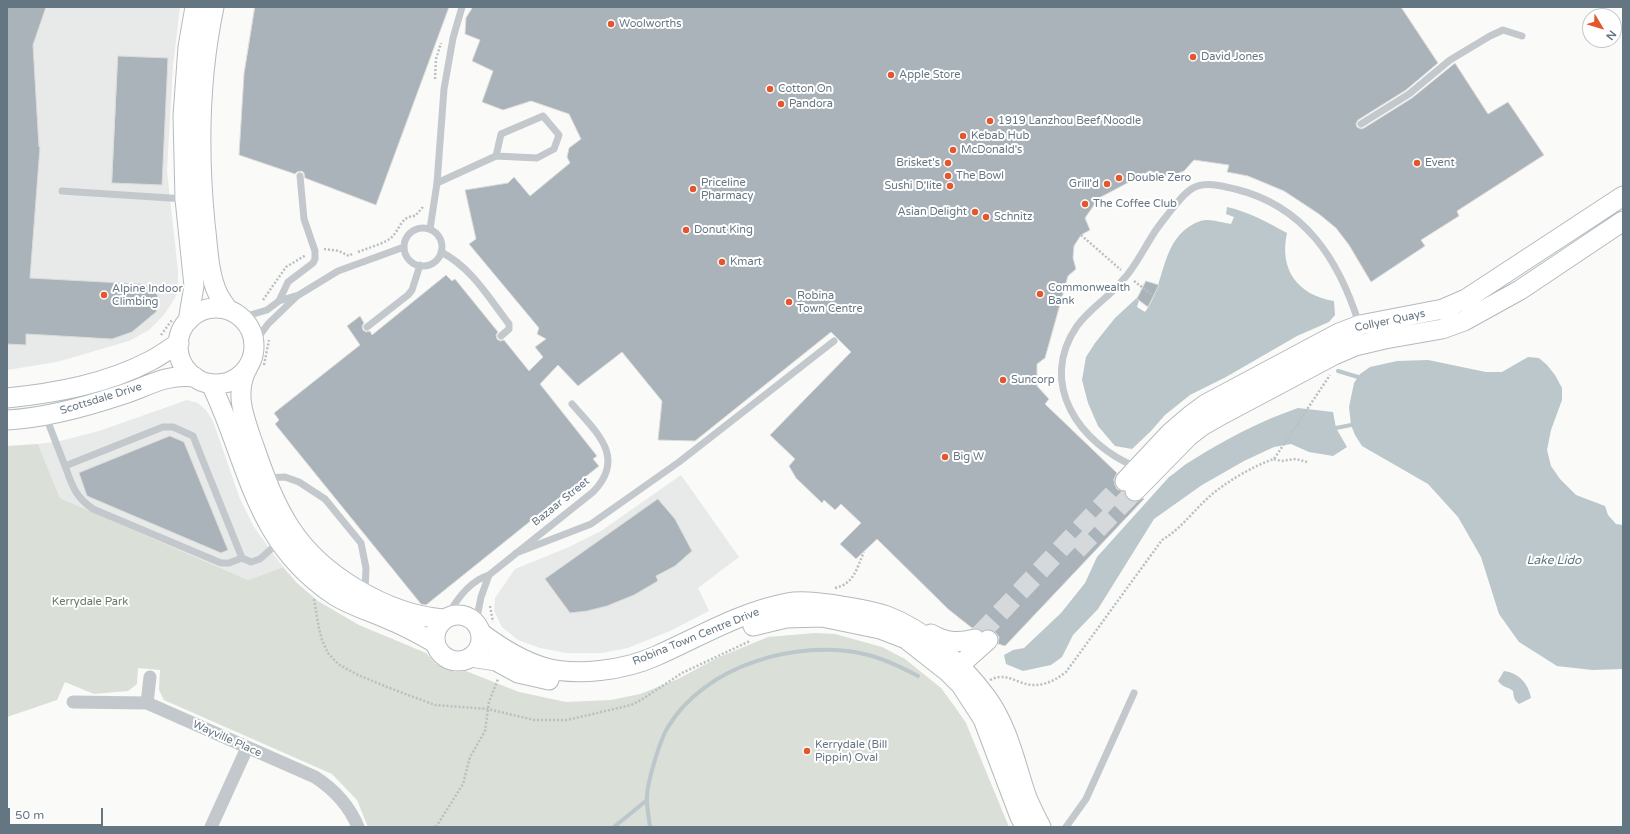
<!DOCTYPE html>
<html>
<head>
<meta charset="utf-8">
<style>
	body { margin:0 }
	#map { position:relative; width:1630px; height:834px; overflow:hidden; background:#fafaf8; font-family:"Varela Round",sans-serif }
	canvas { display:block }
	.frame { position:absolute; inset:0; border:8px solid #657683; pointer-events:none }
	.north { position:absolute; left:1582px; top:8px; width:40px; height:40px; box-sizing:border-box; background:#fff; border:1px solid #c1c8cd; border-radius:50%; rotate:128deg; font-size:11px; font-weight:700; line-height:16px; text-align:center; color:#657683 }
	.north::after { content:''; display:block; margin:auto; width:14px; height:18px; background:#e4572e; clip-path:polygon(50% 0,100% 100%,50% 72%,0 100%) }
	.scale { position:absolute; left:8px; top:808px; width:95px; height:18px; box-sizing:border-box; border:2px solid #657683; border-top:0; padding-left:5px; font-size:12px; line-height:14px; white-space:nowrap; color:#657683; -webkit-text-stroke:3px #fff; paint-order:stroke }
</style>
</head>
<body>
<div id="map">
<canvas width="1630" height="834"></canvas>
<div class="frame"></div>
<div class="north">N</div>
<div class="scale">50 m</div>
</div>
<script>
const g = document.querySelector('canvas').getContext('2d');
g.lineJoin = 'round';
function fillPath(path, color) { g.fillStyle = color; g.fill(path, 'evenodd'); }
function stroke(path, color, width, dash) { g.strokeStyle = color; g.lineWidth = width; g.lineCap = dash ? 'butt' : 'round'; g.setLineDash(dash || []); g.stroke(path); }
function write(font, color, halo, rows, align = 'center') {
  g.font = font + ' "Varela Round",sans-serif'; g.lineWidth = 4; g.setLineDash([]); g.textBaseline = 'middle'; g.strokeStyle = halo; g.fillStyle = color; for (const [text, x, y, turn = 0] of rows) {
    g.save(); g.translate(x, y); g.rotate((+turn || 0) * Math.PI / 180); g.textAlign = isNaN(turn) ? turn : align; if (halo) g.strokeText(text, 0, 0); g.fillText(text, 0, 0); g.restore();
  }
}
const built = new Path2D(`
	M7 7H180L173 65 167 171 178 271V286L175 298 164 315 149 330 129 341 57 362 7 370Z
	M187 400 198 403 206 410 213 421 240 499 254 527 283 567 248 580 60 498 38 444 60 441 99 431Z
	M681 475 739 557 698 588 709 611 670 631 628 648 602 653H566L540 648 518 640 502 627 494 611 495 598 515 569 569 547 601 531Z`);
const green = new Path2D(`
	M38 444 60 498 248 580 283 567 297 583 318 601 359 625 426 653 436 664 455 672 466 671 519 692 566 702 611 700 640 694 678 679 717 658 768 637 815 633 835 634 882 647 905 659 941 688 955 707 966 723 1009 827H368L357 800 332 774 164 700 159 690 160 670 138 668 137 684 128 691 94 694 65 682 57 700 7 717V446Z`);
const water = new Path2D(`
	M1227 207C1249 212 1267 222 1287 233 1279 269 1297 295 1334 301L1335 315 1329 322 1297 336 1226 377 1190 395 1165 415 1151 431 1132 449 1115 446 1098 426 1088 403 1082 380 1086 357 1095 343 1115 318 1141 294 1137 307 1145 312C1165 286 1160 245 1190 226 1195 223 1201 220 1207 220 1215 220 1224 223 1231 224L1234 217 1226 214Z
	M1528 357 1539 358 1547 365 1555 375 1562 388V400L1551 430 1547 450 1551 466 1560 479 1576 495 1605 506 1608 515 1616 524 1623 525V669L1592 670 1557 666 1519 642 1499 614 1481 557 1458 517 1428 484 1362 446 1355 435 1351 425 1349 407 1354 383 1360 374 1370 367 1397 361 1428 360 1486 372H1502Z
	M1298 408 1333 412 1336 428 1347 447 1333 456 1309 452 1291 444 1274 447 1244 461 1202 485 1154 519 1098 609 1073 635 1062 657 1051 665 1023 671 1006 664 1004 655 1013 650 1024 648 1061 613 1085 583 1097 557 1169 477C1177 472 1183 465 1191 461 1224 440 1260 421 1298 408Z
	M1504 671C1519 673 1528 683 1531 698L1519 704C1514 700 1514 698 1513 691 1508 686 1504 689 1498 681Z`);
const stream = new Path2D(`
	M1338 371 1358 377
	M1336 428 1351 425
	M614 827 647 800
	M650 827C649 818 647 809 647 800 646 785 660 740 668 727 705 665 797 639 864 654 883 658 901 667 918 676`);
const building = new Path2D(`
	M7 7H46L33 45 39 147H40L30 278 141 284 155 288 159 301 156 312 132 332 112 339 26 334V345L7 344Z
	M255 7H449L376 205 305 178 304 173 302 171 297 172 295 174 239 155 244 74Z
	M473 7H1401L1438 63 1406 90 1358 120 1356 124 1357 127 1361 129 1364 128 1412 98 1455 63 1488 114 1508 102 1544 155 1457 211 1459 216 1421 240 1425 246 1371 282 1349 245 1336 228 1319 214 1284 191 1248 176 1227 172 1229 165 1194 160 1184 171 1174 175 1163 176 1150 171 1099 198 1085 218 1090 230 1081 235 1074 246 1073 258 1076 269 1068 276 1045 358 1037 364V386L1049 399 1045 404 1117 473 1114 479 1115 485 1117 489 1124 492 1127 499 1132 502 1138 501 1143 498 1144 499 1005 646 998 644 999 637 996 633 992 630 986 629 982 631 978 628H972L948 609 877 539 856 559 840 544 861 523 841 504 835 510 824 500 822 503 796 478 789 466 795 459 770 435 851 352 831 332 695 441 658 440 662 401 622 352 578 386 558 365 540 384 597 456 593 459 599 466 426 605 421 604 275 424 279 420 274 413 360 345 347 326 360 316 364 323 362 326 363 330 366 332 370 331 372 335 446 275 452 281 455 279 498 332 496 335 497 339 500 341 504 340 529 371 543 357 535 347 546 339 537 334 539 328 469 244 476 239 465 190 508 183 514 177 530 196 570 163 567 157 569 148 581 139 569 114 531 101 503 110 482 102 493 71 472 61 480 40 465 34 466 18Z
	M118 56 168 58 162 185 112 183Z
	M1146 281 1159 285 1148 307 1137 299Z
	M170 436 184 442 228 550 221 553 87 496 79 473Z
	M658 499 675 519 692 551 675 566 656 576 658 581 634 595 607 606 587 611 570 613 545 579Z`);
const secondaryTunnel = new Path2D(`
	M1077 550 1135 491
	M980 634 1125 481`);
const path = new Path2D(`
	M435 79 436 59 441 43
	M1081 235 1121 270
	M324 249 339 251 349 256 352 254
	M358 252C368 248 379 245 388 240 400 233 399 216 415 216L423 207
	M1134 281 1151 294
	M263 300 286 267 306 255
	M161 335 172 320
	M264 365 269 340
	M1274 459 1281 461 1296 459 1307 462
	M835 588C855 583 856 569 864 552
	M314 599 319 629 322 640 328 653 338 664 358 675 387 687 435 705 488 709 534 720H567L631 705 641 700 682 673 750 641
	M490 606 493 622
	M990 680C1002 674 1009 678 1020 682 1037 689 1052 683 1066 672L1162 540C1181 529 1194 510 1210 496 1226 482 1253 466 1274 459L1330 375
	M436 827 463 784 470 757 485 731 489 702 498 679`);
const lane = new Path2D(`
	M1361 124 1409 94 1450 60 1490 36 1503 30 1522 36
	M437 183 496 156 501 134 543 116 559 135 554 149 537 158 496 156
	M62 191 185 199
	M404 247a19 19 0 1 1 38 0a19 19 0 1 1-38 0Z
	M430 229 437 183 444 89 453 38 462 7
	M441 252C471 267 489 298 509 324V329L501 336
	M279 301 288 282 313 263 315 259V251L304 219 300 176
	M234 312 250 315 267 310 279 301 295 296
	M367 327 408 295 412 290 420 265
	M254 346 260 335 268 324 297 296 338 271 404 247
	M46 417 65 466 163 427H173L193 436 242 558 251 562 260 559 280 541
	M65 466C72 485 75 497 93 509L221 563H229L242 558
	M1136 467C1080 444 1037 384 1077 326 1085 315 1095 307 1105 298 1114 291 1121 282 1128 274 1138 261 1145 247 1154 233 1159 225 1166 217 1172 209 1178 202 1185 192 1193 188 1205 181 1223 186 1235 189 1305 206 1339 260 1359 324
	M268 478 285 477 299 482 325 499 361 543 366 568 365 592
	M516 553 591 524 679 462 834 341
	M447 617C456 600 469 581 489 575L593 492C627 457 596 432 572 404
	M476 622 481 597 489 575
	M1066 827 1086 799 1134 693`);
const street = new Path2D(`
	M73 702 147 703 315 777C335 790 349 805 358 827
	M147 703 150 677
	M211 827 247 748`);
const secondary = new Path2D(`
	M214 7C199 78 198 151 205 223 208 246 208 273 218 294 221 300 225 305 228 310
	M178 346a38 38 0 1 1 76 0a38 38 0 1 1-76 0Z
	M188 321 194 286 185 199 183 116 188 47 195 7
	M248 367C233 393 245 420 254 446 264 475 274 503 291 529 322 576 387 614 443 619
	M211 384C249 463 253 541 334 595 351 606 373 612 392 621 407 627 421 635 435 643
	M7 398C56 393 106 384 150 361 160 356 169 349 179 343
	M7 420C45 418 85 407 121 395 150 386 163 374 195 377
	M1125 481 1170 433 1191 415 1206 404 1339 333 1360 325 1443 309 1466 299 1623 196
	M1135 491 1189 436 1202 426 1223 414 1334 355 1355 346 1385 339 1442 329 1464 321 1520 290 1623 221
	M435 638a23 23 0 1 1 46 0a23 23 0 1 1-46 0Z
	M753 626 786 618 822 617 880 629 906 639 948 672 961 685 983 719 1020 817 1026 827
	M481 633C501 648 520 660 543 667 576 677 625 670 656 656 699 637 740 612 787 603 802 600 820 603 836 605 853 608 871 610 887 616 925 630 963 665 987 698 1008 727 1015 762 1026 795 1030 806 1036 817 1041 827
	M931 634C946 643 959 643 975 639
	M471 657 496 661 518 673 549 680
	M948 672 960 665 988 640`);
const markers = [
	[611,24,4,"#e4572e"],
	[1193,57,4,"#e4572e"],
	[891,75,4,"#e4572e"],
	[770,89,4,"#e4572e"],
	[781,104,4,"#e4572e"],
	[990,121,4,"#e4572e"],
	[963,136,4,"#e4572e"],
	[953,150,4,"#e4572e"],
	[948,163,4,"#e4572e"],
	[1417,163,4,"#e4572e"],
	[948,176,4,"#e4572e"],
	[1119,178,4,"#e4572e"],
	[1107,184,4,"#e4572e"],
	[950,186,4,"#e4572e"],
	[693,189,4,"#e4572e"],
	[1085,204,4,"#e4572e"],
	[975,212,4,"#e4572e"],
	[986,217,4,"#e4572e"],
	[686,230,4,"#e4572e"],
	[722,262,4,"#e4572e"],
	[1040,294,4,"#e4572e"],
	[104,295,4,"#e4572e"],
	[789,302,4,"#e4572e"],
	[1003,380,4,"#e4572e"],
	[945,457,4,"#e4572e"],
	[807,751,4,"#e4572e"]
];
const poiNames = [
	["Woolworths",619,24],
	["David Jones",1201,57],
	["Apple Store",899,75],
	["Cotton On",778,89],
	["Pandora",789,104],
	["1919 Lanzhou Beef Noodle",998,121],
	["Kebab Hub",971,136],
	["McDonald's",961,150],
	["Brisket's",940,163,"right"],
	["Event",1425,163],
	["The Bowl",956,176],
	["Double Zero",1127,178],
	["Priceline",701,183],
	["Pharmacy",701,196],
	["Grill'd",1099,184,"right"],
	["Sushi D'lite",942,186,"right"],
	["The Coffee Club",1093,204],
	["Asian Delight",967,212,"right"],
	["Schnitz",994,217],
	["Donut King",694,230],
	["Kmart",730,262],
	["Commonwealth",1048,288],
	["Bank",1048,301],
	["Alpine Indoor",112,289],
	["Climbing",112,302],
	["Robina",797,296],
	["Town Centre",797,309],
	["Suncorp",1011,380],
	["Big W",953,457],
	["Kerrydale (Bill",815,745],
	["Pippin) Oval",815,758]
];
const streetNames = [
	["Collyer Quays",1390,321,-12],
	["Scottsdale Drive",101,399,-17],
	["Bazaar Street",561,502,-39],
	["Robina Town Centre Drive",696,637,-22],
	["Wayville Place",227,739,24]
];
const parkNames = [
	["Kerrydale Park",90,602]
];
const waterNames = [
	["Lake Lido",1554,561]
];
fillPath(built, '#e8e9e9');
fillPath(green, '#dadfd7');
fillPath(water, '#bbc7cb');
stroke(stream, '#bbc7cb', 4);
fillPath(building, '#aab3b9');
stroke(building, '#dcdcda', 1);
stroke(secondaryTunnel, '#d5d9db', 19, [19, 10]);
stroke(secondary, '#b3babf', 21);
stroke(path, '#bbbfc2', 2.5, [2, 2]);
stroke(lane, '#c3c8cc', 7);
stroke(street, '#c3c8cc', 13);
stroke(secondary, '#fff', 19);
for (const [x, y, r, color] of markers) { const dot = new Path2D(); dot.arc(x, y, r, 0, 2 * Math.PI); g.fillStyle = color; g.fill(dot); stroke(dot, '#fff', 1.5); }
write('11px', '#657683', '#fff', poiNames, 'left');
write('11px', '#657683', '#fff', streetNames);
write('11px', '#687a64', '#fff', parkNames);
write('italic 12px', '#60757c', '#fff', waterNames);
</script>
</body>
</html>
